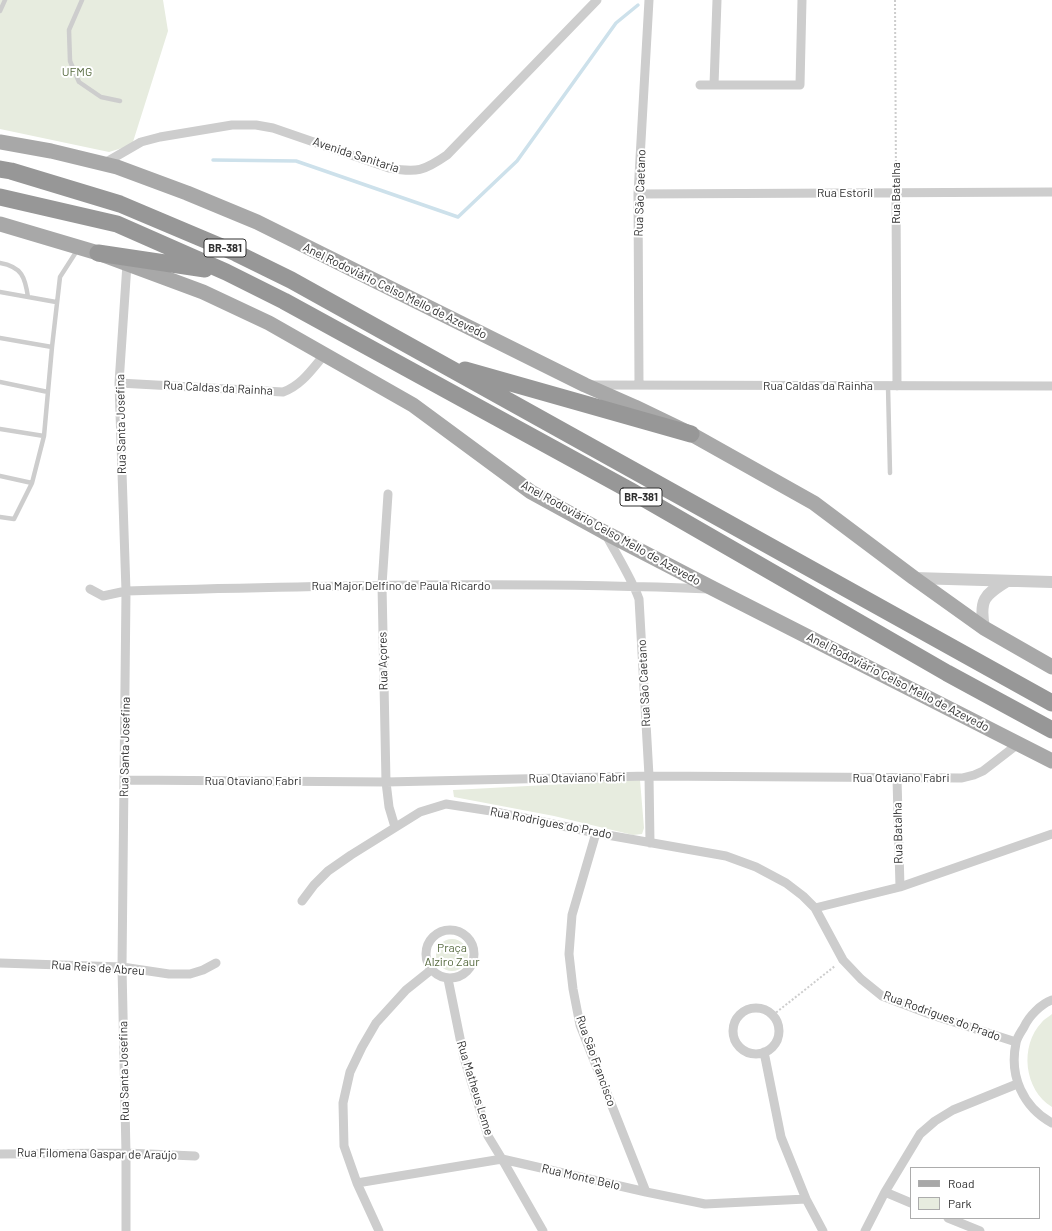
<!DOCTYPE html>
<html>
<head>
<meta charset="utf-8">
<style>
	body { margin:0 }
	#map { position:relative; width:1052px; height:1231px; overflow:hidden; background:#fff; font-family:Barlow,sans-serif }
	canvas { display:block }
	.legend { position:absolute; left:910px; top:1167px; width:130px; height:52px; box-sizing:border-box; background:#fff; border:1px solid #acacac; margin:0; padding:5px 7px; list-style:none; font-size:12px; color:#303030 }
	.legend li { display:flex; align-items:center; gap:8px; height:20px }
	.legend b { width:20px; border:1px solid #acacac }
</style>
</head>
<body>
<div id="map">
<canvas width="1052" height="1231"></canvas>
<ul class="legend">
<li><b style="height:5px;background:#a8a8a8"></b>Road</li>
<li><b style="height:11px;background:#e7ecdf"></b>Park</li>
</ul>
</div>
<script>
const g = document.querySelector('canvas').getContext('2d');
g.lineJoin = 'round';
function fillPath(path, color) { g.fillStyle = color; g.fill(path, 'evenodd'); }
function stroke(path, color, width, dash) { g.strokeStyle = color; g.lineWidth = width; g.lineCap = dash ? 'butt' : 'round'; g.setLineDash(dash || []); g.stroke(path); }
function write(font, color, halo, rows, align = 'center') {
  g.font = font + ' Barlow,sans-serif'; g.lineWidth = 4; g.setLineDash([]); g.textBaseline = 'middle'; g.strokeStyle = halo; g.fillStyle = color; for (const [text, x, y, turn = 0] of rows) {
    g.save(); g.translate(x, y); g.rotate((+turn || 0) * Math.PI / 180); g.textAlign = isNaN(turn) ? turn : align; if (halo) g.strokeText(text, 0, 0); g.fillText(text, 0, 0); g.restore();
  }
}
const green = new Path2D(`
	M0 0H163L168 31 132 145 109 152 0 129Z
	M640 780 644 828 642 834 633 835 554 816 454 797 453 790Z
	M436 955a16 16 0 1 1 32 0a16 16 0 1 1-32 0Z
	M1052 1014V1107C1024 1090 1019 1046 1042 1022 1044 1019 1049 1017 1052 1014Z`);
const stream = new Path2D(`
	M213 160 296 161 458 217 517 161 616 23 638 5`);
const path = new Path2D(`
	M895 0 896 183
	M773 1015 835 966`);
const service = new Path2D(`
	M82 0 69 30 70 61 79 82 101 97 120 101
	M0 11 5 0
	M0 263C22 267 25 277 28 297
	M0 292 56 302
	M0 338 52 347
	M0 382 48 392
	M888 386 890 473
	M0 429 44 436 52 347 60 277 78 249
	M0 476 32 483 44 436
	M0 517 14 519 32 483`);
const minor = new Path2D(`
	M700 85H800L802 0
	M714 85 717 0
	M103 164 141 142 160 137 232 125H256L273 128 389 168C417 173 424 171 447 155L597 0
	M896 193 897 386
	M638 194 1052 192
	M119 383 283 392C302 385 312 369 325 354
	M593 385 1052 386
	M639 385 638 194 649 0
	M388 494 382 585 386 782 389 807 395 827
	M605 533C616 554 631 577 639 599L649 776 650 843
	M90 589 103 596 126 591C321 586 515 581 709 589
	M897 779 900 887
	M125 780 386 782 649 776 962 778 974 775 983 771 1018 744
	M596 833 572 915 569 954 573 989 580 1025 646 1192
	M302 901 314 885 328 871 351 855 420 812 446 804 491 811 596 833 726 856 756 867 786 883 803 896 815 908 843 960 861 979 882 996 932 1015 1016 1042
	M815 908 900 887 1052 834
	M426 954a24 24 0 1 1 48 0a24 24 0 1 1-48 0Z
	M0 963 122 967 169 974H190L203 970 216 963
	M448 979 464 1058 488 1136 502 1159 543 1231
	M1052 1000C1041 1004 1029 1016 1024 1027 1021 1032 1017 1037 1016 1043 1009 1076 1023 1107 1052 1123
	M733 1031a23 23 0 1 1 46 0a23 23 0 1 1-46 0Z
	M764 1052 781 1137 806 1199 823 1231
	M0 1154 126 1153 195 1156
	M357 1183 502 1159 646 1192 705 1204 806 1199
	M885 1192 911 1203
	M948 1218 980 1231
	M126 1231V1153L122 967 126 591 119 383 127 264
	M379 1231 357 1183 344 1146 343 1103 350 1072 362 1047 376 1023 406 990 431 970
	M865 1231 885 1192 920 1134 935 1121 953 1110 1017 1084`);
const tertiary = new Path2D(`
	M914 578 1052 582
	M984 628C979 600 984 595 1007 581`);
const primary = new Path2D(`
	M0 142 51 151 117 167 187 193 257 222 585 385 635 407 691 434 814 503 914 578 984 628 1052 667
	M0 224 98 253 203 292 269 323 413 405 531 492 604 532 714 589 1052 761`);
const motorway = new Path2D(`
	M0 169 11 171 120 204 236 253 291 280 1052 703
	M0 197 117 224 226 272 284 301 631 491 947 673 1052 730
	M98 253 205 269
	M465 370 691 434`);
const shields = [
	[225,248,42],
	[641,497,42]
];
const shieldNames = [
	["BR-381",225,248],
	["BR-381",641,497]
];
const parkNames = [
	["UFMG",77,72],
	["Praça",452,948],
	["Alziro Zaur",452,962]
];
const streetNames = [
	["Avenida Sanitaria",356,155,18],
	["Rua São Caetano",640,193,-88],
	["Rua Estoril",845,193],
	["Rua Batalha",896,193,-90],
	["Anel Rodoviário Celso Mello de Azevedo",395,291,26],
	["Rua Caldas da Rainha",818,386],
	["Rua Caldas da Rainha",218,388,3],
	["Rua Santa Josefina",121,424,-91],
	["Anel Rodoviário Celso Mello de Azevedo",611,533,29],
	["Rua Major Delfino de Paula Ricardo",401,586],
	["Rua Açores",383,661,-91],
	["Anel Rodoviário Celso Mello de Azevedo",898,682,27],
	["Rua São Caetano",644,683,-93],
	["Rua Santa Josefina",125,747,-89],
	["Rua Otaviano Fabri",577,778,-1],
	["Rua Otaviano Fabri",901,778],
	["Rua Otaviano Fabri",253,781],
	["Rua Rodrigues do Prado",551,823,11],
	["Rua Batalha",898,833,-91],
	["Rua Reis de Abreu",98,968,4],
	["Rua Rodrigues do Prado",942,1016,20],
	["Rua São Francisco",596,1061,70],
	["Rua Santa Josefina",124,1071,-91],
	["Rua Matheus Leme",475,1088,73],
	["Rua Filomena Gaspar de Araújo",97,1154,1],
	["Rua Monte Belo",581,1177,13]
];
fillPath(green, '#e7ecdf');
stroke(stream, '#cde1eb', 3.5);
stroke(path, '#cdcdcd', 2, [2, 2]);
stroke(service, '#cdcdcd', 4.5);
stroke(minor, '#cdcdcd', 9);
stroke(tertiary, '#cdcdcd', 12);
stroke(primary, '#a8a8a8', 15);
stroke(motorway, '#979797', 17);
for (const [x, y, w] of shields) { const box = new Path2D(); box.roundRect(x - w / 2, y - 9, w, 18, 3); g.fillStyle = '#fff'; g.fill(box); stroke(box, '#303030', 1); }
write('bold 11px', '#303030', null, shieldNames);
write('12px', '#566a3f', '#fff', parkNames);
write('12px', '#303030', '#fff', streetNames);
</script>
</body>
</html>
